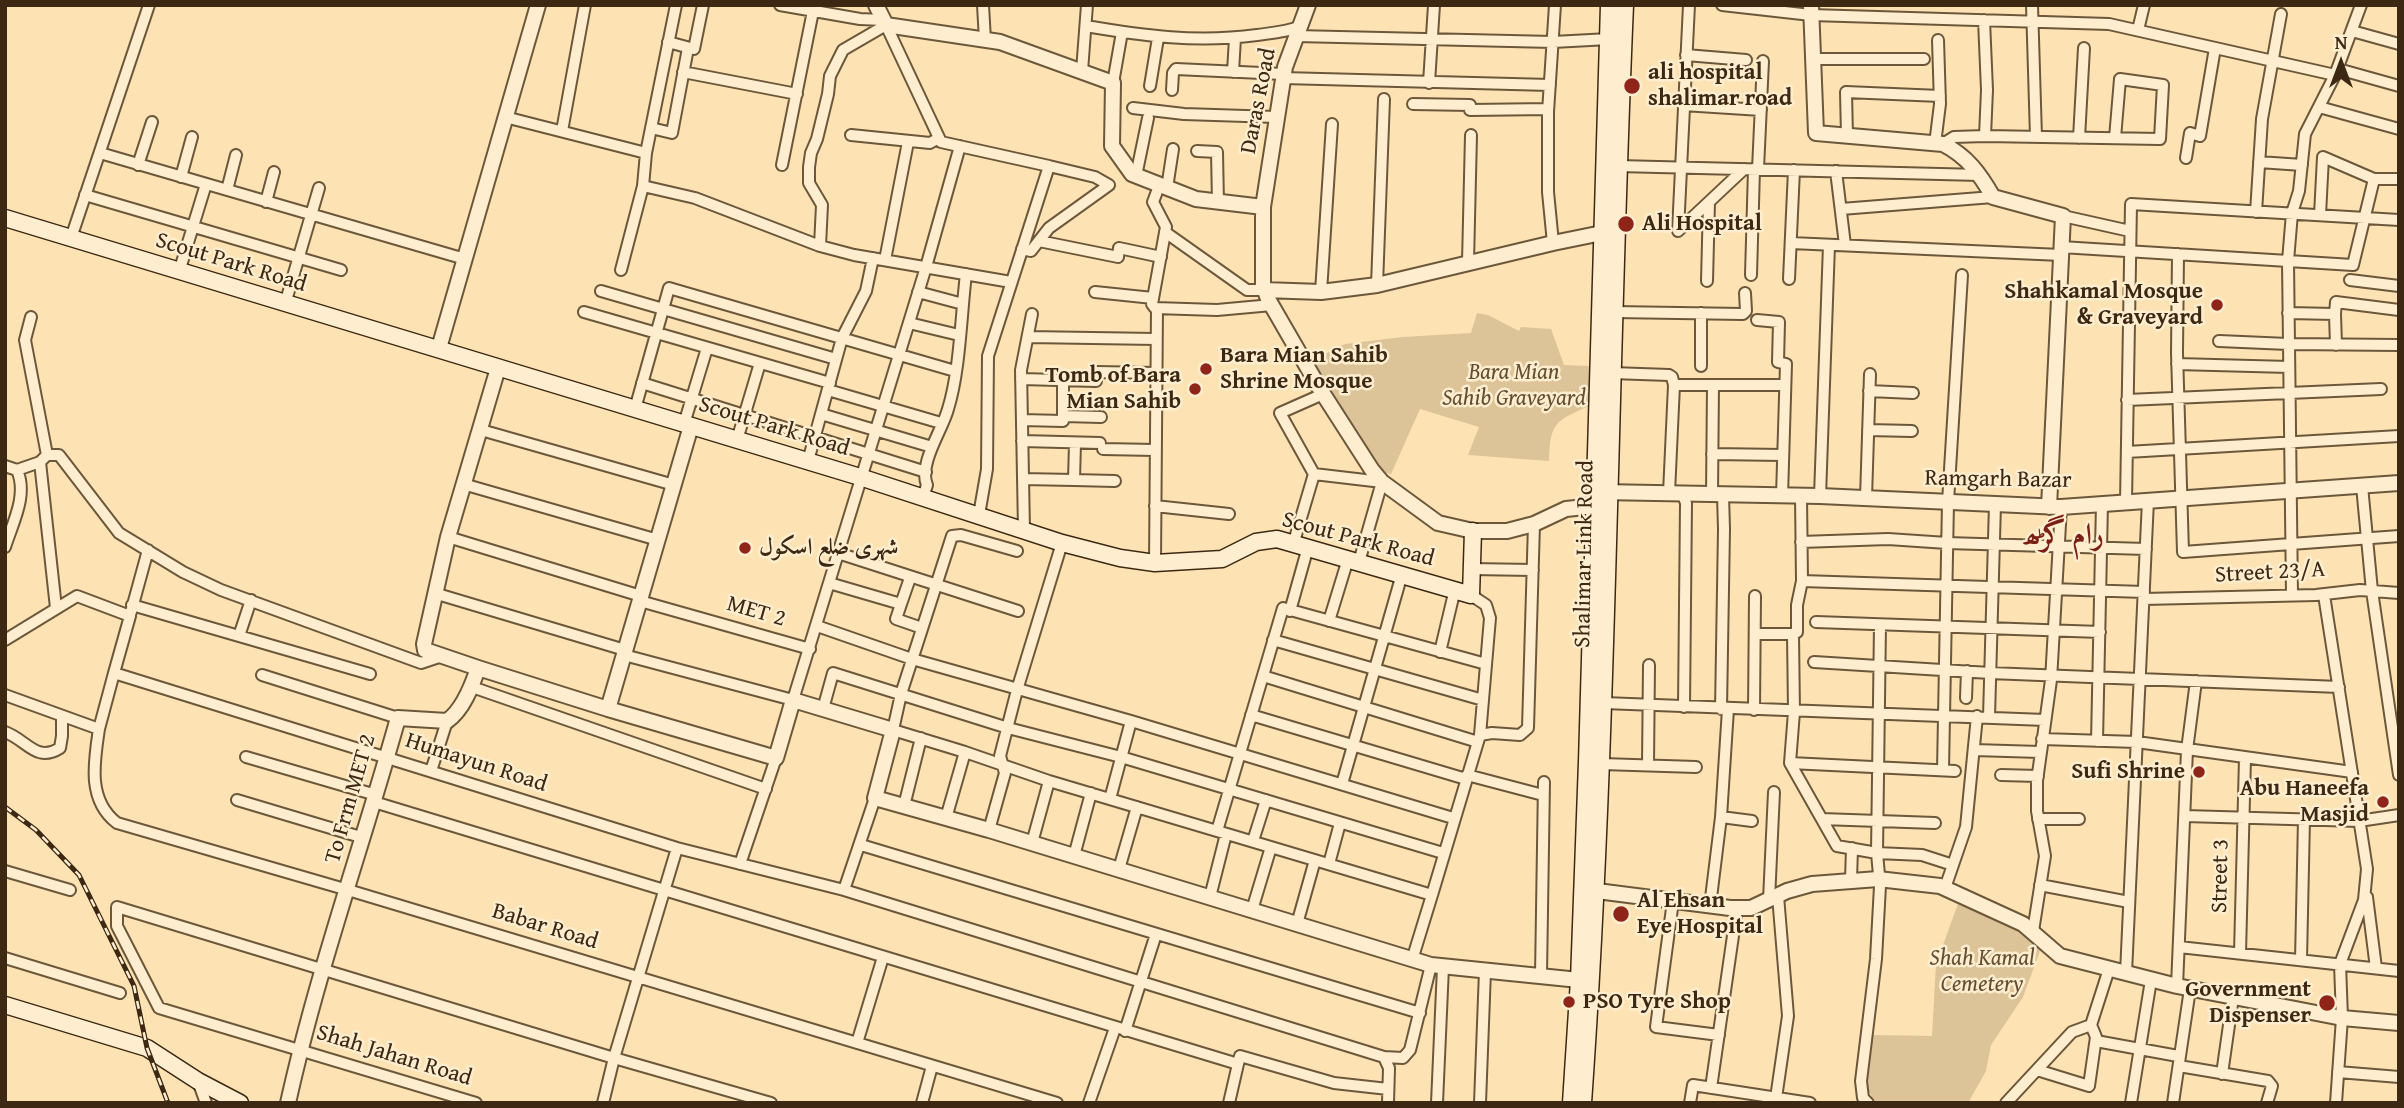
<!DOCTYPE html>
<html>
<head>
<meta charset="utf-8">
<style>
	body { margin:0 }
	#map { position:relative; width:2404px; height:1108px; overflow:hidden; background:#fde3b3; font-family:"Gentium Book Plus",serif }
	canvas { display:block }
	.frame { position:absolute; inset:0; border:7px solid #3c2813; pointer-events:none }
	.north { position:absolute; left:2306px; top:28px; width:70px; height:70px; -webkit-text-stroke:5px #feedce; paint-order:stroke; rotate:0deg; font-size:19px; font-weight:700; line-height:28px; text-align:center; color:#3c2813 }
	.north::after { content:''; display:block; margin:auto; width:24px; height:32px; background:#3c2813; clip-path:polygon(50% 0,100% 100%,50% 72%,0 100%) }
</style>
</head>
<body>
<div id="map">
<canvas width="2404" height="1108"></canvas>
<div class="frame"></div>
<div class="north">N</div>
</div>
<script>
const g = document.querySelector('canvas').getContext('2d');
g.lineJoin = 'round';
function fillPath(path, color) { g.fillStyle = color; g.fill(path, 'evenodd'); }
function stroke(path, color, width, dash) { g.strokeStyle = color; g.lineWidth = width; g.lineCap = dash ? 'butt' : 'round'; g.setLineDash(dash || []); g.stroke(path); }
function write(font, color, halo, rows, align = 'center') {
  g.font = font + ' "Gentium Book Plus",Amiri,serif'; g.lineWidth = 5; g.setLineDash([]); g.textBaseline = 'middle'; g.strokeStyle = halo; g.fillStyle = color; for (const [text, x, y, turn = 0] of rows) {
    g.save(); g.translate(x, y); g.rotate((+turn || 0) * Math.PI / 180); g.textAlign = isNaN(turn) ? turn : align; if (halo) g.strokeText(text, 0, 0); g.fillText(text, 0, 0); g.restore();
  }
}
const green = new Path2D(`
	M1477 313 1488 315 1519 331 1521 327 1551 329 1564 365 1589 366 1591 405C1556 421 1550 421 1549 461L1468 455 1479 427 1420 409 1391 474 1383 472 1372 463 1308 362 1345 344 1403 337 1471 333Z
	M1959 901 2020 929 2041 948 2023 997 1991 1045 1986 1071 1968 1103H1877L1864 1086 1870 1035 1932 1036 1936 964Z`);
const minor = new Path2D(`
	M780 5 860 19 883 20
	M983 5 985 40
	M1689 5 1678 231 1744 169
	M1722 5 1811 15 2109 24 2335 75
	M2032 5 2036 137
	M1984 20 1987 90 1985 136
	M1086 26C1144 36 1197 43 1257 35 1271 33 1286 32 1299 27
	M2138 30 2144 5
	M2352 31 2399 44
	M1296 36 1553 42 1609 39
	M668 42 694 49 703 5
	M1686 55 1746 60
	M1813 59H1924
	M2338 69 2399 86
	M1082 71 1087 5
	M683 72 797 94
	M1233 72 1235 38
	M1283 78 1550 85
	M1113 83 1122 32
	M1429 83 1434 5
	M1150 86 1158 38
	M1172 90 1173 73 1176 69 1283 74
	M1413 104 1470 105V110L1548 109
	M1683 105 1761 110
	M2319 107 2399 129
	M1133 108 1184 114 1276 117
	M505 117 646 153 643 186 621 270
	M651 128 672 133 688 48
	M562 131 585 5
	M851 135 930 143 939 138
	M1847 136 1846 92 1940 96
	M2079 138 2084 48
	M1935 144 1940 104 1938 40
	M1943 144 1954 137 1985 136 2160 139 2163 85 2120 79 2115 138
	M1197 151 1217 152 1218 203
	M100 153 465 259
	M646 153 676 5
	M2186 158 2190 133 2200 136 2215 48
	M2259 162 2302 165
	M138 165 152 122
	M782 165 813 11
	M1618 166 1980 175
	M1758 169 1763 61
	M1836 171 1845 245
	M1136 176 1148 118
	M181 177 192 137
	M643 186 695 198 820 246 854 255 1011 282
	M1159 186 1153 202 1166 227 1152 304 1155 308 1217 310 1272 305
	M1167 188 1173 149
	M227 190 236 155
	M85 195 341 270
	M266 202 274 172
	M1841 209 1993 197
	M2256 212 2262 119 2281 14
	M2320 215 2323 157 2374 179
	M2063 216 2130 231
	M1165 232 1247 290H1264
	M71 238 149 5
	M1039 241 1118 257 1119 248 1161 257
	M1553 243 1548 192V112L1555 5
	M1791 243 2061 255
	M820 246 822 205 809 183V167L811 153 817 139 828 94 830 76 843 50 886 25 941 142 1049 166 988 356 987 469 979 515
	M2061 247 2353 265 2374 179H2399
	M1022 249 1031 251 1049 228 1109 185 1095 177 1049 166
	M2178 254 2177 353 2183 552 2399 536
	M885 260 908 142
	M1468 262 1471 135
	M179 272 206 184
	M1751 275 1754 169
	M1789 279 1794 170
	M2350 280 2399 286
	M1707 281 1709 202
	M1377 285 1384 99
	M601 291 836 359
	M918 292 963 304
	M1095 292 1153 298
	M1321 292 1332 124
	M285 304 319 188
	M584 312 830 383
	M1614 312 1743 314 1746 311 1745 293
	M2288 313 2335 314 2336 345
	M2335 314 2336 302 2399 310
	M1757 320 1779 322 1778 362 1786 364 1782 496
	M909 323 959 335
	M1028 337 1156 339
	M2219 341 2288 344 2399 345
	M2177 364 2289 367
	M1701 366V313
	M1096 372 1156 373
	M1612 373 1669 375 1672 377 1674 385
	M1021 379 1096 381
	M642 383 926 472
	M828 390 941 423
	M1869 391 1913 393
	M1323 394 1280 413 1314 474 1382 482 1359 562
	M2127 400 2381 389
	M635 409 669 288 955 371
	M821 414 932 447
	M1063 416 1101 417
	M1022 420 1063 421V380
	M684 424 707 348
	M481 430 674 485
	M1868 430 1912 431
	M737 440 760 363
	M1022 441 1100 443
	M1103 449 1155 450
	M2127 452 2399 436
	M1712 454 1783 455
	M47 455H59L119 533 183 572 221 590 421 663 442 656
	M808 461 842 338 866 291 873 258
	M40 462 56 608
	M5 466 17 470C28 495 13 522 5 547
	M17 470 40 462 47 455 25 340 31 317
	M1023 479 1074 480 1075 443
	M1074 480 1115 481
	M463 484 658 540
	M2362 486 2372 591 2399 775
	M1669 493 1674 385H1785
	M1682 493 1686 503 1684 707
	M1712 495 1713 385
	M1801 496 1802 581 1797 605V632L1793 634 1794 712 1790 763 1837 846 1877 853 1922 855 1953 865
	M1820 496 1829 245
	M923 497 927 485C918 464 943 429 948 409 960 371 961 315 966 274
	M1866 498 1870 374
	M2126 502 2131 204 2399 220
	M1155 506 1229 514
	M1024 530 1021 370 1032 314
	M448 537 641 596
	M1801 542 1888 539 1947 543 2146 549
	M1293 545 1314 474
	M1017 551 961 535 952 536 901 694 893 730 965 752 1049 781 1432 895 1412 960
	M838 553 1018 611
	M1155 563 1157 308
	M1471 569 1533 570
	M1802 581 2144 592
	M829 583 901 604 896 619 922 628
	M434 593 625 650
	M1471 595 1486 605 1490 618 1480 735
	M2292 595 2288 261 2292 213 2299 191 2305 134 2335 75 2361 5
	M2324 595 2367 869 2364 900 2340 964 2342 1018 2336 1103
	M2144 599 2316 595 2360 590 2399 593
	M640 601 810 649
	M901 604 910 578
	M132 605 370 674
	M1290 611 1308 547
	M131 612 148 550
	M1329 621 1348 559
	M1816 622 2100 632
	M817 626 912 659 1131 721 1453 818
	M1755 634H1793
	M239 636 251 600
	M5 640 77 596 130 616 114 673
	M1273 640 1483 700
	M1440 652 1455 589
	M624 655 793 700 926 267 960 146
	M1814 662 1990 673 2339 687
	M262 675 398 718
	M1263 676 1478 742
	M472 687 766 789
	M5 695 99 729 114 673 677 848 844 890 875 798
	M1966 698 1967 671
	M1604 703 2045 720
	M823 709 833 673 1008 728 1121 757 1443 853
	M1721 709 1724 529 1723 495
	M1754 710 1755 596
	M1251 715 1466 779
	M1989 717 1995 504
	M99 729C94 762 87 800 117 823L348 890 1057 1103
	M5 732C27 740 36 763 60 748L62 736V716
	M2042 739 2137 742 2352 772
	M2097 741 2102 503
	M1974 750 2040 752
	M246 757 376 795
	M1790 763 1955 771
	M1602 764 1696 767
	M1648 765 1649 665
	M1943 770 1948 502 1962 275
	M431 771 447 721
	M1467 775 1543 795
	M2001 775 2038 776
	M1342 784 1402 574
	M1110 799 1131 721
	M237 800 364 838
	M374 802 1238 1064 1229 1103
	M904 806 921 738
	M2185 816 2359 821 2399 815
	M1721 817 1752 821
	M946 818 965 752
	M1822 819 1935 823
	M2038 819H2079
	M989 830 1005 773 1000 756 1017 690 1062 543
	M1217 831 1283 608 1486 664
	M1253 841 1266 800
	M1032 843 1049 781
	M861 845 1420 1013
	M1074 856 1091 793
	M740 864 776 758
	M1329 864 1340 823
	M1119 869 1137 807
	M5 871 70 890
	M1851 880 1852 848
	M2040 885 2129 902
	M1945 888 1966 827 1977 716
	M844 890 1384 1057 1389 1068 1388 1103
	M1432 895 1480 735 1492 733 1520 735 1528 728 1534 524
	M1210 897 1226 834
	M2367 897 2376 968
	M1769 900 1774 792
	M1673 901 1656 1027 1719 1035
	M1710 906 1721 817 1728 709
	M1252 910 1271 847
	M1297 924 1315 860
	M2033 931 2045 856 2037 811V781L2051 680 2061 507
	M2179 947 2399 971
	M2240 953 2245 758
	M5 958 120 993
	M2301 960 2304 819
	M2126 973 2148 500
	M1541 975 1544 782
	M2177 986 2187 750 2196 681
	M1125 1031 1156 934
	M2096 1041 2178 1056
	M857 1043 883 957
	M1384 1057 1403 1058 1410 1050 1431 965
	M1238 1064 1240 1056 1334 1083 1388 1089
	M2179 1066 2268 1081 2272 1086 2267 1103
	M2037 1070 2089 1086 2096 1037 2091 1025
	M2338 1072 2399 1077
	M2222 1074 2233 997
	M198 1081 206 1103
	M1711 1088 1737 908
	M1776 1098 1788 1016 1778 896
	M476 1103 159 1008 117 926V907L614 1058 771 1103
	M603 1103 614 1058 677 848
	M922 1103 932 1066
	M1089 1103 1115 1028
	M1437 1103 1443 967
	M1480 1103 1485 971
	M1690 1103 1693 1085 1810 1103
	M1868 1103 1863 1098 1861 1081 1876 959 1880 886 1877 853 1880 625
	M2006 1103 2072 1032 2091 1025 2109 969
	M2131 1103 2151 980
	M2173 1103 2190 989`);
const tertiary = new Path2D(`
	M876 5 886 25 1000 42 1113 83 1112 146 1132 174 1196 199 1263 207V285L1268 299 1320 389 1372 470 1382 482 1438 523 1473 531H1507L1534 524 1566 509 1604 505
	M1811 5 1816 133 1943 144C1967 156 1980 174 1993 197L2063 216 2049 507
	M1263 207 1285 67 1308 5
	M1264 290 1321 292 1377 285 1553 243 1602 233H1613
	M439 348 538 5
	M1601 492 1820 496 2061 507 2399 483
	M478 668 425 650 424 644 448 537 498 368
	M608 709 776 758 793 700 893 730 875 798 989 830 1431 965 1579 980
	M1597 891 1730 908H1751L1787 891 1812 884 1878 879 1940 886 2023 924 2060 956 2177 986 2342 1018 2399 1023
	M288 1103C317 972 362 847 398 718L447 721C463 710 472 686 478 668L608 709 691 426`);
const secondary = new Path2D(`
	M5 218 860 477 1062 543 1120 558 1155 563 1222 559 1256 542 1277 539 1471 595 1473 531
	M5 1005 147 1048 198 1081 240 1103
	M1571 1103 1579 980 1587 762 1609 5
	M1583 1103C1609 737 1609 371 1625 5`);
const rail = new Path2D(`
	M5 807 36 830 79 875 134 986 147 1048 168 1103`);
const markers = [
	[1632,86,9,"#8f2418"],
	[1626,224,9,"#8f2418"],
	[2217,305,7,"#8f2418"],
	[1206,369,7,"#8f2418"],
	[1195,389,7,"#8f2418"],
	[745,548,7,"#8f2418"],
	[2199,772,7,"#8f2418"],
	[2383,802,7,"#8f2418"],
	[1621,914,9,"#8f2418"],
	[1569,1002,7,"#8f2418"],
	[2327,1003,9,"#8f2418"]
];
const poiNames = [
	["ali hospital",1648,73],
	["shalimar road",1648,99],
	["Ali Hospital",1642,224],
	["Shahkamal Mosque",2203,292,"right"],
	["& Graveyard",2203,318,"right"],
	["Bara Mian Sahib",1220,356],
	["Shrine Mosque",1220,382],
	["Tomb of Bara",1181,376,"right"],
	["Mian Sahib",1181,402,"right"],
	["شہری ضلع اسکول",759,548],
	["Sufi Shrine",2185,772,"right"],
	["Abu Haneefa",2369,789,"right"],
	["Masjid",2369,815,"right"],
	["Al Ehsan",1637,901],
	["Eye Hospital",1637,927],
	["Government",2311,990,"right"],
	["Dispenser",2311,1016,"right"],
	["PSO Tyre Shop",1583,1002]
];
const streetNames = [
	["Daras Road",1259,101,-79],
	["Scout Park Road",231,263,17],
	["Scout Park Road",774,427,17],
	["Ramgarh Bazar",1998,480,1],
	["Scout Park Road",1358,540,15],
	["Shalimar Link Road",1585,554,-89],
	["Street 23/A",2270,573,-3],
	["MET 2",756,612,16],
	["Humayun Road",476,763,18],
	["To Frm MET 2",351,799,-74],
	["Street 3",2221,876,-89],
	["Babar Road",545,927,17],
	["Shah Jahan Road",394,1056,17]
];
const parkNames = [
	["Bara Mian",1514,373],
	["Sahib Graveyard",1514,399],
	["Shah Kamal",1982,959],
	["Cemetery",1982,985]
];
const districtNames = [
	["رام گڑھ",2063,536]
];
fillPath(green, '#dcc398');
stroke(minor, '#6c573b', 14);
stroke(tertiary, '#6c573b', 18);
stroke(secondary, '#3c2813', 19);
stroke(minor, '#feedce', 10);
stroke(tertiary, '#feedce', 14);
stroke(secondary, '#feedce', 16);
stroke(rail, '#3c2813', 5);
stroke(rail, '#feedce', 2.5, [8]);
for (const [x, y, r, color] of markers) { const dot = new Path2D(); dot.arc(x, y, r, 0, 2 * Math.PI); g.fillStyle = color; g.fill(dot); stroke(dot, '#feedce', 2.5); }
write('bold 23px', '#3c2813', '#feedce', poiNames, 'left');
write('23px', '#3c2813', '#feedce', streetNames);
write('italic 23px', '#644f34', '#feedce', parkNames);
write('bold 30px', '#7a1f14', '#feedce', districtNames);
</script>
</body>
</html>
